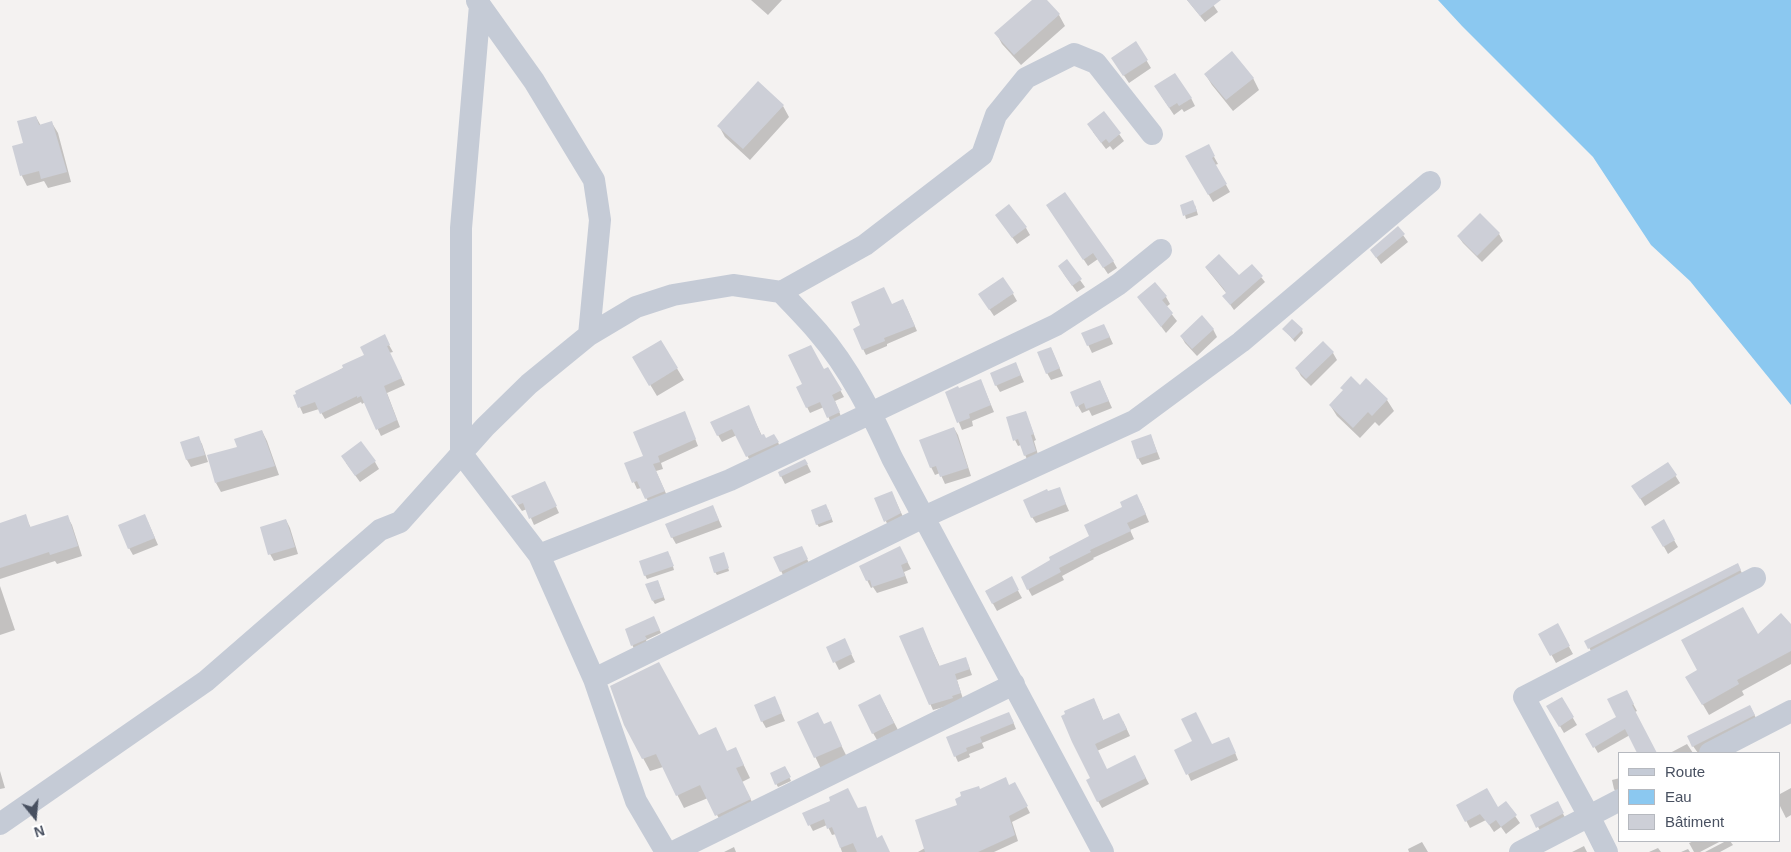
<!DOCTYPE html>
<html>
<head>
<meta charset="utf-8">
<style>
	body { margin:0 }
	#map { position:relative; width:1791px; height:852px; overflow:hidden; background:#f4f2f1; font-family:Arial,sans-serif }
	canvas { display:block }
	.legend { position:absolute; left:1618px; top:752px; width:162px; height:90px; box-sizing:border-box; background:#fff; border:1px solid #b6b9bf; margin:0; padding:6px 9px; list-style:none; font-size:15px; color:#485060 }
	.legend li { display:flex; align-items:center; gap:10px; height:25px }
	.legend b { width:25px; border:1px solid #b6b9bf }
	.north { position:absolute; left:10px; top:792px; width:50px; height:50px; -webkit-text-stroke:4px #fff; paint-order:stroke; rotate:163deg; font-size:14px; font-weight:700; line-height:20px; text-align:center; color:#485060 }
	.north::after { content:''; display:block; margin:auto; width:18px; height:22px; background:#485060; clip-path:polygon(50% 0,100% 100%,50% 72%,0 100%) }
</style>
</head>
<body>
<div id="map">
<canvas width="1791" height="852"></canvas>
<ul class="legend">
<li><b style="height:6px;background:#c5cbd6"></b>Route</li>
<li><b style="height:14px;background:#8bc8f0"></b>Eau</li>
<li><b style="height:14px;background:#cdcfd7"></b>Bâtiment</li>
</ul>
<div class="north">N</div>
</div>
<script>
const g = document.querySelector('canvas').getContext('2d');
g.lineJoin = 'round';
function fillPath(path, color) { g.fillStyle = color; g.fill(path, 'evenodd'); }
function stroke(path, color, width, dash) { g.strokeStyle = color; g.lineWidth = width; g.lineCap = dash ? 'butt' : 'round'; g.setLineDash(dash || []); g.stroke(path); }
const water = new Path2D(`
	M1438 0H1791V405L1690 281 1651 245 1593 157 1462 26Z`);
const shadow = new Path2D(`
	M751 0H782L768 15Z
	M1034 0H1046L1059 15 1065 26 1021 65 1002 44 996 33Z
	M1187 0H1210L1218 12 1205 22Z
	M1136 43 1151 68 1129 83 1117 65Z
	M1205 74 1253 78 1259 90 1233 111 1212 85Z
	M1160 94 1191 98 1195 106 1184 112 1182 109 1174 115Z
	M783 106 789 117 750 160 725 137 719 126Z
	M1104 113 1124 141 1113 150 1110 146 1106 149 1093 132Z
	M36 117 41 126 52 123 58 133 71 182 48 188 44 181 27 186 22 176 14 147 25 144Z
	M1208 146 1218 164 1215 165 1230 192 1213 202 1187 157Z
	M1195 205 1198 215 1186 219 1185 215Z
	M1052 212 1113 261 1117 268 1108 274 1098 259 1088 266Z
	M996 215 1026 228 1030 235 1017 244Z
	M1499 234 1503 241 1482 262 1463 243 1458 236Z
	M1403 235 1408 242 1381 264 1371 250Z
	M1252 266 1265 282 1234 310 1224 296 1227 294 1206 268 1239 277Z
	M1063 273 1080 280 1085 287 1077 292Z
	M1155 283 1166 297 1170 304 1166 307 1177 321 1166 333 1139 297Z
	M1013 294 1017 301 994 316 984 301Z
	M892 305 906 306 917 331 887 344V346L866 355 863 349Z
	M1213 329 1217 337 1197 356 1185 343 1181 336Z
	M1284 329 1302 330 1303 333 1295 342Z
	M1108 333 1113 344 1092 353 1083 334Z
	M384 336 393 352 389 353 405 385 387 393 400 427 381 436 365 402 362 404 361 402 325 419 319 409 303 414 295 396 365 355Z
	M661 342 684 380 657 396 634 358Z
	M1323 343 1333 353 1337 360 1311 386 1301 376 1297 369Z
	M1051 348 1063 376 1051 380 1047 373Z
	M1016 364 1024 382 1000 392 996 385Z
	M828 368 844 397 835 401 842 419 831 423 824 407 810 413 807 407 824 370Z
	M981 381 994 412 972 421 973 426 962 430 947 393Z
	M1100 381 1112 408 1092 416 1089 410 1082 413 1078 406Z
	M1360 387 1387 400 1394 411 1379 426 1375 422 1360 438 1337 416 1330 405 1344 391 1342 388Z
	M748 406 762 436 766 440 778 442 781 450 751 463 737 435 722 442 718 435Z
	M685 413 698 446 661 463 663 469 656 471 668 498 650 505 641 488 637 489 626 464 644 457Z
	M1026 413 1036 440 1034 441 1039 458 1028 462 1021 445 1018 446 1015 440Z
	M954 428 958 435 971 476 945 484 940 473 935 475 931 467Z
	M262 431 267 441 279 475 221 492 216 483 238 448Z
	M1151 436 1160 459 1142 465 1138 458Z
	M198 437 202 444 208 462 191 467 187 460 182 442Z
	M805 460 811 472 785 484 779 472Z
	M375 462 379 469 360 482 346 463Z
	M1668 464 1680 483 1645 506 1637 493Z
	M1059 488 1069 511 1036 523 1032 517 1048 492Z
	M548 489 559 513 534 525 527 509 522 511 512 497Z
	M892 493 905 521 889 528 876 499Z
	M1141 503 1149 522 1130 530 1134 539 1093 558 1094 559 1062 576 1064 580 1032 596 1022 578 1091 537Z
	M713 507 722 527 676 544 672 537Z
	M828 509 833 522 819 527 817 524Z
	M25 516 31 528 67 516 72 525 82 556 57 564 55 561 0 579V524Z
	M286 520 290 528 298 554 274 561 270 554Z
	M1663 521 1678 547 1668 554 1653 527Z
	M148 522 158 545 133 555 129 548Z
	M803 551 809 563 783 575 775 558Z
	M904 555 911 569 904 572 908 583 877 593 873 587 871 588 860 566Z
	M670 556 674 570 647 579 645 575Z
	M725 557 729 571 717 575 715 572Z
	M1737 564 1747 582 1596 660 1586 642Z
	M1011 578 1022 598 997 611 986 591Z
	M659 584 665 600 655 604 653 601Z
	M0 586 15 630 0 635Z
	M655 621 661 633 646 640 647 642 634 649 626 630Z
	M1557 625 1573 654 1556 663 1540 634Z
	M1791 626V664L1742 691 1744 695 1709 715 1687 677 1758 636Z
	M925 634 940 667 968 664 972 675 957 680 963 699 955 704 933 710 900 636Z
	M848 647 855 662 839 670 828 648Z
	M1561 698 1577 725 1564 733 1548 706Z
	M1630 698 1637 711 1635 712 1656 753H1639L1630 735 1598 753 1587 734 1618 717Z
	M884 703 898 730 877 740 873 733Z
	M778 705 785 721 766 728 762 721Z
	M1097 706 1104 722 1123 721 1130 736 1097 751 1107 771 1138 763 1149 784 1102 808 1098 801 1091 779Z
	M1750 706 1758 722 1698 753 1693 746Z
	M1012 719 1016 729 982 743 984 748 969 754 970 757 958 762 947 738Z
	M799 722 824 725 830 723 847 757 821 769Z
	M699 736 728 752 736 749 750 778 742 782 757 812 724 828 708 798 684 808 663 767 650 771 643 758Z
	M1687 744 1693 753H1670Z
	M1232 745 1238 760 1191 781 1188 774Z
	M785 767 791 781 778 787 771 774Z
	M0 771 5 788 0 789Z
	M1620 778V795H1618L1614 789 1612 780Z
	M1015 784 1030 813 1012 822 1018 841 994 852H918L925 848 959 806 980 791 1009 786Z
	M1791 788V815L1786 818 1780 806V794Z
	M1506 803 1520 823 1506 834 1501 827 1494 832 1486 820 1470 828 1458 805 1498 809Z
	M1557 803 1567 821 1542 834 1532 816Z
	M865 808 877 839 889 852H842L836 834 832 835 827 825 813 831 804 814 858 810Z
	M1694 841H1721L1700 852H1694L1689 843Z
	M1726 841H1730L1733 845 1720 852H1705Z
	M1422 842 1428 852H1409L1408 849Z
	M1584 846 1587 852H1572Z
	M734 847 736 852H724Z
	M1658 848 1661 852H1649Z
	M1688 849 1690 852H1681Z`);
const building = new Path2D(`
	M1032 0H1047L1060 14 1014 55 994 33Z
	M1187 0H1221L1200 16Z
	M1136 41 1148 60 1123 76 1111 58Z
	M1232 51 1254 78 1226 100 1204 74Z
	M1175 73 1192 98 1179 106 1177 103 1169 108 1154 86Z
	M758 81 784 105 743 149 717 126Z
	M1104 111 1121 133 1109 143 1106 139 1101 143 1087 124Z
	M36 116 39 125 52 121 67 172 41 179 39 171 20 176 12 146 23 143 17 121Z
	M1209 144 1215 156 1212 158 1227 184 1208 195 1185 156Z
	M1065 192 1114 261 1103 268 1093 253 1083 260 1046 205Z
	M1193 200 1197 211 1183 216 1180 205Z
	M1009 204 1027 227 1012 238 995 215Z
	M1480 213 1500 233 1477 256 1457 236Z
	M1398 226 1405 234 1376 258 1370 250Z
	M1219 254 1239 275 1252 264 1263 276 1230 305 1222 296 1226 293 1224 289 1205 267Z
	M1067 259 1082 279 1072 286 1058 266Z
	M1003 277 1014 293 989 310 978 294Z
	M1155 282 1167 296 1162 300 1173 313 1161 327 1137 297Z
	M884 287 892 304 903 299 915 326 884 338 885 341 862 350 853 329 860 325 851 302Z
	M1202 315 1214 329 1192 349 1180 336Z
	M1292 319 1303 329 1293 339 1282 329Z
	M1104 324 1110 337 1087 346 1081 333Z
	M385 334 390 345 387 346 402 378 384 386 397 420 376 430 361 396 357 398V396L320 414 315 402 298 408 293 395 296 394 295 391 343 368 342 365 364 355 360 347Z
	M661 340 678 368 649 386 632 357Z
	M1323 341 1334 352 1306 379 1295 368Z
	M811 345 824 369 828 367 842 390 832 395 840 412 827 418 820 402 806 408 796 387 802 384 788 355Z
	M1051 347 1060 368 1046 374 1037 352Z
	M1016 362 1021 375 995 386 990 373Z
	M1351 376 1360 385 1366 378 1388 399 1372 416 1368 412 1353 428 1329 405 1343 390 1340 388Z
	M981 379 991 405 969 414 970 418 957 423 945 392 958 386 959 388Z
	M1100 380 1109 401 1086 409 1084 403 1076 407 1070 392Z
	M749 405 761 435 764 434 766 438 774 434 779 442 746 457 732 429 717 436 710 422Z
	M685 411 696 439 658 456 660 462 653 464 665 491 645 499 637 481 632 483 624 463 643 456 633 432Z
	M1026 411 1034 434 1031 435 1036 451 1024 456 1018 439 1013 441 1006 417Z
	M954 427 968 468 940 477 936 466 930 468 919 440Z
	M262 430 275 466 215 483 207 455 237 447 234 439Z
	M1151 434 1157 452 1137 459 1131 441Z
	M199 436 205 455 186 460 180 442Z
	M361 441 376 461 355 476 341 456Z
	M805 459 808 464 780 477 778 472Z
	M1668 462 1677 475 1640 499 1631 486Z
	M545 481 557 506 529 519 523 503 518 505 511 496Z
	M1060 487 1066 504 1031 518 1023 500 1047 489 1048 491Z
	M892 491 901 513 884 522 874 498Z
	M1137 494 1146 514 1127 523 1131 531 1090 550 1091 552 1059 568 1061 572 1027 590 1021 577 1050 560 1049 557 1089 536 1084 525 1122 507 1120 502Z
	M826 504 832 519 816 525 811 510Z
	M713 505 719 520 671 538 665 524Z
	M26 514 30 527 68 515 78 546 50 555 49 552 0 568V523Z
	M145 514 155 538 128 549 118 525Z
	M286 519 295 547 268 555 260 527Z
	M1664 519 1675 540 1663 547 1651 527Z
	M802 546 808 559 780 572 773 557Z
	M900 546 908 562 901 565 905 576 872 587 870 580 866 581 859 566Z
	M668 551 674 566 644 576 639 561Z
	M724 552 729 568 714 573 709 557Z
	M1738 563 1741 570 1588 649 1584 641Z
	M1012 576 1019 590 992 604 985 591Z
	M658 580 664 597 652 601 645 584Z
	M1743 607 1758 634 1781 613 1791 624V651L1737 680 1739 684 1702 705 1685 677 1697 670 1681 640Z
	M654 616 660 630 645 636 647 639 631 646 625 629Z
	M1558 623 1570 646 1550 656 1538 634Z
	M923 627 939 666 966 657 970 669 955 674 961 693 952 696 953 698 929 705 899 636Z
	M845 638 852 654 833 663 826 647Z
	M659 662 699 735 716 727 727 751 736 747 744 765 736 768 751 799 715 816 700 785 676 796 656 754 642 759 624 725 610 686Z
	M1627 690 1634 704 1632 705 1657 753H1637L1625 729 1593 748 1585 734 1616 717 1607 699Z
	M880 694 894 723 872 734 858 705Z
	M775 696 782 713 761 722 754 705Z
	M1562 697 1574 717 1559 727 1546 706Z
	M1094 698 1103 720 1119 713 1127 729 1095 744 1107 769 1135 755 1146 778 1097 802 1086 780 1090 778 1072 742 1061 716 1065 714 1064 711Z
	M1750 705 1755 715 1692 747 1687 736Z
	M818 712 824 724 831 721 842 746 814 758 797 722Z
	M1009 712 1014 723 980 737 982 742 966 748 967 751 954 757 946 737Z
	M1196 712 1212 744 1229 737 1236 753 1186 775 1174 750 1192 741 1181 719Z
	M785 766 791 777 775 785 770 773Z
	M1006 777 1009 785 1015 782 1028 806 1009 816 1015 835 978 852H925L915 820 957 805 955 799 961 796 960 792 979 786 980 789Z
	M848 788 858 808 866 806 877 838 882 835 890 852H857L853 843 840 848 832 827 827 829 824 819 808 826 802 813 830 801 829 797Z
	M1487 788 1498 807 1506 801 1517 815 1501 827 1496 820 1489 825 1480 814 1465 822 1456 805Z
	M1558 801 1564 813 1536 828 1530 815Z`);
const minor = new Path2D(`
	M477 1 534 81 594 180 600 220 589 335
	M480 5 461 228V453L539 555 594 679 636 801 666 852
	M781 292C794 306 806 318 818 332 850 369 872 414 892 458L1103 852
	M539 555 730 480 1056 325 1119 284 1161 250
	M594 679 924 517 1134 421 1241 342 1430 182
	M1710 753 1791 711
	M0 824 206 681 380 530 400 522 485 427 529 384 589 335 636 307 673 295 733 285 781 292 865 245 982 155 996 115 1026 78 1074 54 1096 63 1152 134
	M673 852 1014 684
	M1520 852 1620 800
	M1607 852 1589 816 1524 697 1755 578`);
fillPath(water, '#8bc8f0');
fillPath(shadow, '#0003');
fillPath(building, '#cdcfd7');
stroke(minor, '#c5cbd6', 22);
</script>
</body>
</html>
